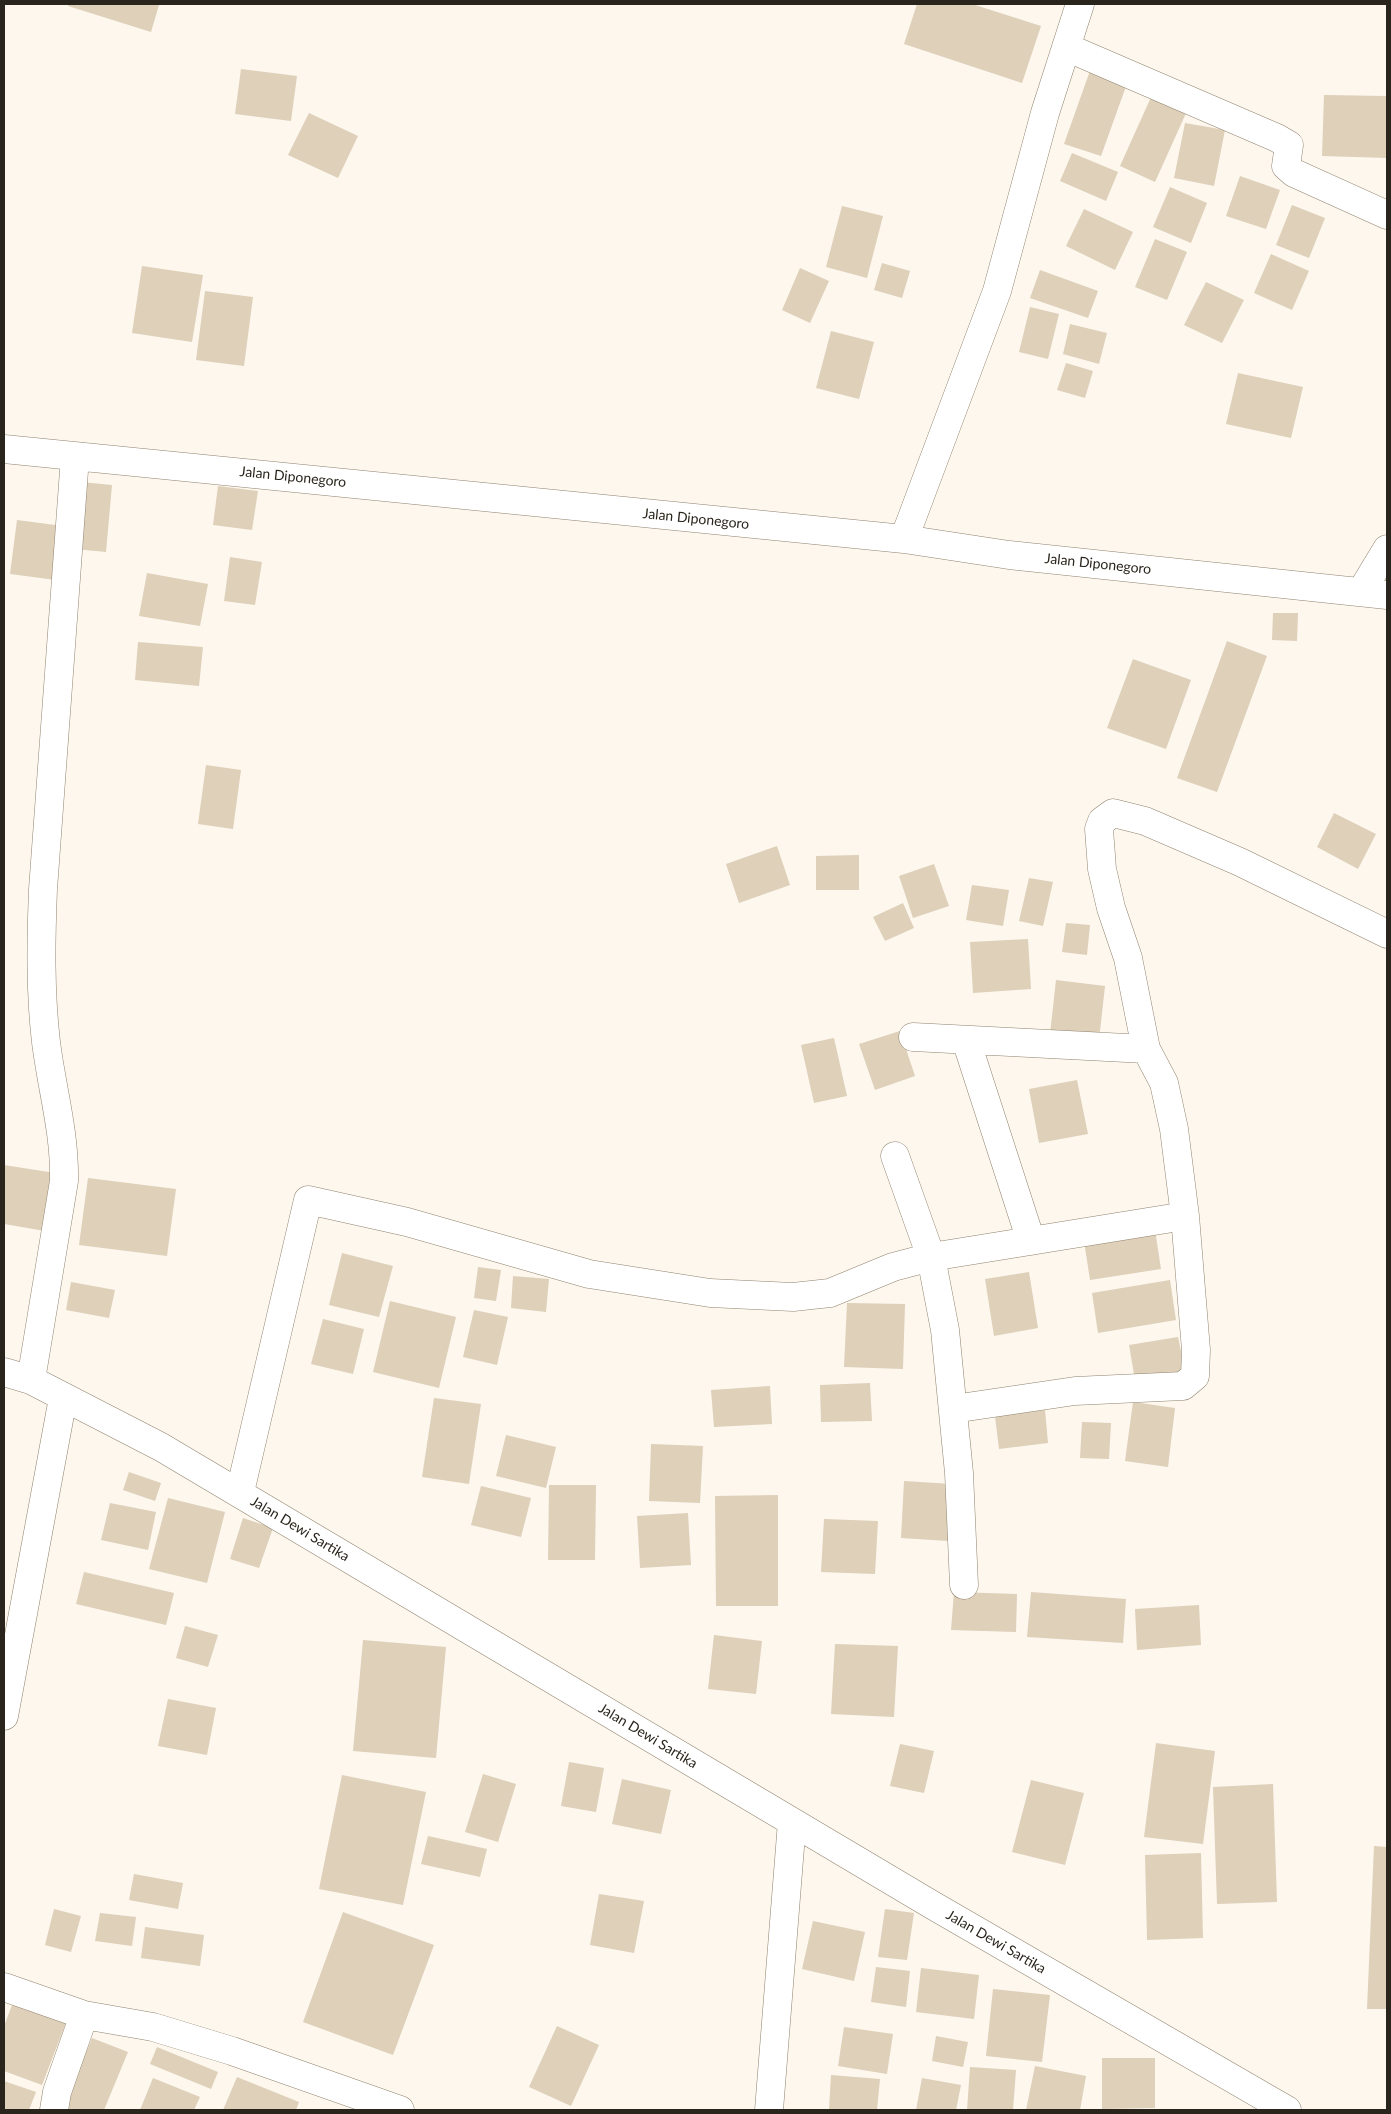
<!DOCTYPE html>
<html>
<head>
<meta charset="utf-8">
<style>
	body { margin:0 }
	#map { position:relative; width:1391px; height:2114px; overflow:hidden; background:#fdf7ee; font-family:Lato,sans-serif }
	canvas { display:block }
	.frame { position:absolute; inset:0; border:5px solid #2a251c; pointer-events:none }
</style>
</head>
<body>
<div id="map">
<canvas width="1391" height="2114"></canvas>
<div class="frame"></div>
</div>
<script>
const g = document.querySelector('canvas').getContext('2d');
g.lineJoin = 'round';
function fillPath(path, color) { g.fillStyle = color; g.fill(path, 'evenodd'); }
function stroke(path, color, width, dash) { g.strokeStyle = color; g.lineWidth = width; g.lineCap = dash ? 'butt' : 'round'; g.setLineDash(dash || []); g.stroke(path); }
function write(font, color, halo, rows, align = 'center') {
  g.font = font + ' Lato,sans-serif'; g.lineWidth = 5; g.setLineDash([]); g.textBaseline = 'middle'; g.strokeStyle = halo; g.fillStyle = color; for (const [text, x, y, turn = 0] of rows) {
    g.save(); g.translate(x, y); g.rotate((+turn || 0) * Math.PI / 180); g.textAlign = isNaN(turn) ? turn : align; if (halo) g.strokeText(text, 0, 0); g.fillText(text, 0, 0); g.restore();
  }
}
const building = new Path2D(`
	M69 4H155L159 5 151 32 68 6Z
	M917 4H972L1041 26 1022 83 904 44Z
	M1092 65 1129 78 1101 156 1064 144Z
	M241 69 297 76 291 121 235 114Z
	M1152 95 1187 111 1155 182 1120 166Z
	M1324 95 1387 96V158L1322 156Z
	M309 113 358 136 338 178 288 155Z
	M1185 123 1225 130 1214 186 1174 178Z
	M1072 153 1118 172 1106 201 1060 181Z
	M1240 176 1280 190 1266 229 1226 216Z
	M1170 187 1207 203 1191 243 1153 227Z
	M1292 205 1325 218 1309 258 1276 245Z
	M842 206 883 216 867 278 826 267Z
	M1084 209 1133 232 1115 270 1066 246Z
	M1155 239 1187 252 1167 300 1135 287Z
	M1271 254 1309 271 1292 310 1254 293Z
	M882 263 910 271 902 298 874 290Z
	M142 266 203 275 192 342 132 333Z
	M800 268 829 281 810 323 782 310Z
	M1040 270 1098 291 1088 318 1030 298Z
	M1206 282 1244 300 1222 343 1184 325Z
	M205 291 253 297 244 366 196 360Z
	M1030 307 1059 314 1048 359 1019 352Z
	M1070 324 1107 333 1099 364 1063 354Z
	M831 331 874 342 859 399 816 388Z
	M1066 363 1093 371 1085 398 1057 390Z
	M1238 373 1303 387 1291 438 1226 424Z
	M81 482 112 485 106 552 75 549Z
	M218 486 258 491 252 530 213 525Z
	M17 520 63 526 56 580 10 574Z
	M230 557 262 562 255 605 224 601Z
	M147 573 208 584 200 626 139 616Z
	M1273 613H1298L1297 641 1272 640Z
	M1227 641 1267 656 1217 792 1177 778Z
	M138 642 203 647 199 686 135 680Z
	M1133 659 1191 680 1166 749 1107 728Z
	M206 765 241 770 233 829 198 824Z
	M1334 813 1376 834 1358 869 1317 847Z
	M777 846 790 885 739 903 726 864Z
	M859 855V890H816V856Z
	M934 864 949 906 913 918 899 876Z
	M1029 878 1053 882 1043 926 1019 921Z
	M972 885 1009 890 1003 926 966 920Z
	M903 903 914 928 885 941 873 917Z
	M1066 923 1090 925 1087 955 1062 952Z
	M1028 939 1031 989 973 993 970 942Z
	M1056 980 1105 986 1099 1040 1050 1034Z
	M900 1031 915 1076 875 1090 859 1044Z
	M834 1038 847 1096 814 1103 801 1045Z
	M1077 1080 1088 1134 1039 1143 1029 1089Z
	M4 1165 55 1173 45 1231 4 1224Z
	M88 1178 176 1189 167 1256 79 1245Z
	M1155 1230 1161 1269 1090 1280 1084 1241Z
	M342 1253 393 1266 379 1317 329 1305Z
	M478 1267 501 1270 496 1301 474 1298Z
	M1029 1272 1038 1328 994 1336 985 1279Z
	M513 1276 549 1279 546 1312 511 1308Z
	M1170 1280 1176 1320 1098 1333 1092 1293Z
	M71 1282 115 1290 109 1318 66 1310Z
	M390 1301 456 1317 439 1388 373 1372Z
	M847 1303 905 1304 903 1369 844 1367Z
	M474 1310 508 1317 497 1365 463 1357Z
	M323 1319 364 1329 353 1374 311 1364Z
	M1178 1337 1185 1371 1135 1380 1129 1345Z
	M870 1383 872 1421 821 1422 820 1385Z
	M770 1386 772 1424 714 1427 711 1390Z
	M434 1398 481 1404 469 1484 422 1477Z
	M1133 1402 1175 1408 1168 1467 1125 1461Z
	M1045 1410 1048 1443 999 1449 995 1416Z
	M1082 1422 1111 1423 1109 1459 1080 1458Z
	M506 1435 556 1447 546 1488 496 1476Z
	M651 1444 703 1446 700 1503 649 1501Z
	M129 1472 161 1483 155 1501 123 1490Z
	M904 1481 952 1484 948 1541 901 1538Z
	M549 1485H596L595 1560H548Z
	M481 1486 531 1498 521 1537 471 1525Z
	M778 1495V1606H716L715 1496Z
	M168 1498 225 1512 207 1583 149 1569Z
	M110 1503 156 1512 148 1550 101 1540Z
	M688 1513 691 1565 640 1568 637 1516Z
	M243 1518 273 1528 259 1568 230 1559Z
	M824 1519 878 1521 875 1574 821 1572Z
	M84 1572 174 1593 166 1625 76 1604Z
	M954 1592 1017 1594 1016 1632 951 1630Z
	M1031 1592 1126 1599 1123 1643 1027 1637Z
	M1199 1605 1201 1645 1137 1650 1135 1609Z
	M185 1626 218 1635 208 1667 176 1658Z
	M714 1635 762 1641 756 1694 708 1689Z
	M363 1640 446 1647 436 1758 353 1751Z
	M835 1644 898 1646 894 1717 831 1714Z
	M168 1699 216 1708 207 1755 158 1746Z
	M1156 1743 1215 1751 1203 1844 1144 1837Z
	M900 1744 934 1751 924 1793 890 1786Z
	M569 1762 604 1768 596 1812 561 1806Z
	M483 1774 516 1784 498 1842 465 1832Z
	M342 1775 426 1792 403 1905 319 1889Z
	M622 1779 671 1790 661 1834 612 1824Z
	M1031 1780 1084 1793 1065 1865 1012 1852Z
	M1273 1784 1277 1902 1217 1904 1213 1787Z
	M428 1836 487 1849 480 1877 421 1864Z
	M1374 1846 1387 1847V2009H1367Z
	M1201 1853 1203 1938 1147 1940 1145 1855Z
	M134 1874 183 1883 178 1909 129 1900Z
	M599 1894 644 1901 634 1953 590 1945Z
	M54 1909 81 1916 71 1952 45 1945Z
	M885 1909 914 1913 907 1960 878 1957Z
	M343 1912 434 1945 393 2055 303 2022Z
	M100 1913 136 1917 132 1946 95 1941Z
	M813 1921 865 1932 854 1981 802 1969Z
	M145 1927 204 1935 200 1966 141 1958Z
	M876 1967 910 1971 906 2007 871 2002Z
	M921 1968 979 1975 974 2019 916 2012Z
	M993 1989 1050 1995 1042 2062 986 2056Z
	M14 2000 67 2020 42 2085 4 2071V2026Z
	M557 2026 599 2045 571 2106 529 2087Z
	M844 2027 893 2034 887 2074 838 2066Z
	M936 2036 968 2042 963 2067 932 2061Z
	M92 2038 128 2052 104 2110H62Z
	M157 2047 218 2072 211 2089 150 2064Z
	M1102 2058H1155V2108L1102 2109Z
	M1035 2066 1086 2076 1080 2110H1026Z
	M970 2067 1016 2070 1013 2110H967Z
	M831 2075 880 2079 877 2110H829Z
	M237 2077 299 2102 296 2110H223Z
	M153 2078 200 2097 194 2110H140Z
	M922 2078 961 2085 956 2110H916Z
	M4 2081 36 2092 29 2110H4Z`);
const minor = new Path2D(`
	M1066 47 1277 138 1289 145 1286 166 1294 173 1387 215
	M4 449 904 539 1009 555 1387 595
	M904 539 997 291 1045 113 1080 4
	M1361 592 1387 549
	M913 1037 1146 1049
	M966 1040 1031 1241
	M895 1156 931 1257 945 1330 959 1473 964 1585
	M4 1372 31 1380 161 1447 934 1906 1287 2110
	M31 1380 64 1181C65 1132 52 1090 46 1042 40 991 41 940 43 889L75 457
	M953 1409 1075 1391 1183 1386 1195 1376 1196 1350 1185 1216 1174 1129 1164 1083 1146 1049 1128 958 1111 908 1102 869 1099 829 1102 821 1113 813 1145 821 1240 862 1387 934
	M240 1492 308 1200 407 1222 589 1274 710 1293 793 1297 830 1293 893 1267 931 1257 1185 1216
	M4 1716 63 1398
	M4 1987 84 2015 57 2092 54 2110
	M84 2015 153 2027 232 2051 400 2110
	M769 2110 792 1822`);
const streetNames = [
	["Jalan Diponegoro",293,477,6],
	["Jalan Diponegoro",696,519,6],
	["Jalan Diponegoro",1098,564,6],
	["Jalan Dewi Sartika",300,1529,31],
	["Jalan Dewi Sartika",648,1736,31],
	["Jalan Dewi Sartika",996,1942,30]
];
fillPath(building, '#ded0b9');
stroke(minor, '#90836e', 29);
stroke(minor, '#fff', 28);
write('14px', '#2a251c', '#fff', streetNames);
</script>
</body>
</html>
